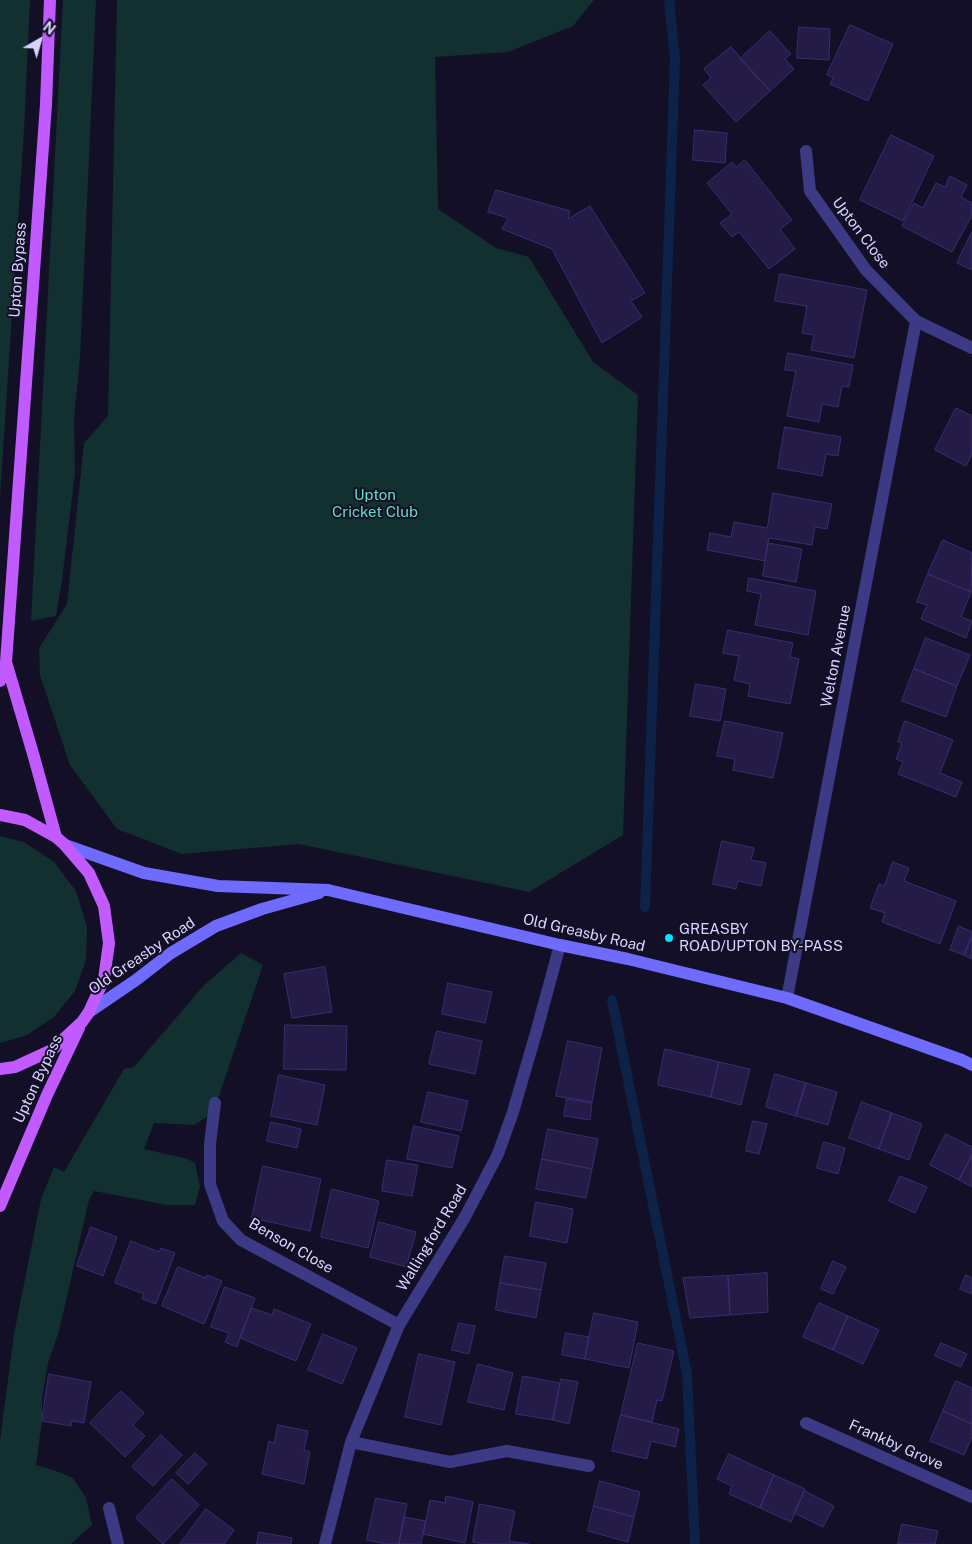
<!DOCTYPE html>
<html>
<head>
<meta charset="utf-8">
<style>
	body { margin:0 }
	#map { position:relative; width:972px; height:1544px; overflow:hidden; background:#130f26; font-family:"Public Sans",sans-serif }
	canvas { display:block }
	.north { position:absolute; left:15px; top:15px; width:50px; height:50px; -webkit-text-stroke:4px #130f26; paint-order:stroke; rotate:38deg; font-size:14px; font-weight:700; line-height:20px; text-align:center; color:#d9d4ff }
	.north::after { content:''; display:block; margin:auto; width:18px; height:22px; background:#d9d4ff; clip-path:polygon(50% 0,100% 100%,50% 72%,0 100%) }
</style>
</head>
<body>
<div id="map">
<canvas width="972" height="1544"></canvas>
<div class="north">N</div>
</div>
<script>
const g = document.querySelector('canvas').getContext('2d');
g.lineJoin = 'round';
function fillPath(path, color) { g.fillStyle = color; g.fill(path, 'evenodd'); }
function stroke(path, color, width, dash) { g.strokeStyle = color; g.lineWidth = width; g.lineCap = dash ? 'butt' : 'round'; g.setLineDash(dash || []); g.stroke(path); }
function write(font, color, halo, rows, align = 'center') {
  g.font = font + ' "Public Sans",sans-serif'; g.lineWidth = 4; g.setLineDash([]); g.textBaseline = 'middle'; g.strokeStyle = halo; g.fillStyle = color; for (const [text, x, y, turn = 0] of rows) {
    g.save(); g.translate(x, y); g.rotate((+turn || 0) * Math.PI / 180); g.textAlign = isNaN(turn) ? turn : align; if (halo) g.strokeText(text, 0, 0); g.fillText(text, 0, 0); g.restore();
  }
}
const green = new Path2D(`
	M0 0H30L24 130 0 498Z
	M63 0H96L80 358 74 419 75 473 62 580 56 616 31 621Z
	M117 0H594L573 26 508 52 435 57 438 209 496 248 529 257 593 362 638 395 623 835 529 892 299 844 182 854 117 829 70 765 40 675 39 648 67 604 84 443 108 416Z
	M0 836 24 842 54 862 76 891 87 927 86 960 75 991 54 1017 27 1035 0 1043Z
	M241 953 263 965 218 1099 210 1115 194 1125 154 1123 144 1149 188 1159 195 1163 200 1187 195 1205H167L94 1191 89 1200 59 1331 48 1363 42 1398V1421L36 1465 59 1472 73 1478 86 1498 92 1525 71 1544H0V1440L14 1334 41 1199 54 1167 64 1172 124 1069 134 1067 204 985Z`);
const stream = new Path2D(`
	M645 907 675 58 669 0
	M612 1000 687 1374 695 1544`);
const building = new Path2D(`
	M850 25 893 44 868 101 830 84 833 78 827 75Z
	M799 27 830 29 829 60 797 58Z
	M770 31 791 54 785 59 794 69 770 91 740 59Z
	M731 47 770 91 736 122 703 85 711 78 704 69Z
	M695 130 727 133 725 163 693 160Z
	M891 135 934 156 903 221 860 200Z
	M745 160 792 220 780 229 795 249 769 269 739 232 732 237 720 223 732 214 707 183 732 162 736 167Z
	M950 176 967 185 961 197 972 203V215L952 252 902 226 914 203 923 208 936 183 945 187Z
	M496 190 570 211 568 219 590 206 645 293 631 301 642 317 602 343 552 249 502 229 508 218 488 212Z
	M972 232V270L957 263Z
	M780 274 867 290 854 358 811 350 814 335 802 333 807 306 775 301Z
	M788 353 853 365 849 387 842 386 838 407 822 404 819 422 787 416 796 371 785 370Z
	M956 408 972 416V454L966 466 935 450Z
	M785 427 841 437 838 456 826 454 822 476 778 468Z
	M773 493 832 504 827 529 815 527 812 545 769 538 765 561 707 550 710 533 731 537 734 522 767 528Z
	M943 540 972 553 971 592 928 574Z
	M768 543 802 549 796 582 763 576Z
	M928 574 971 592 961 617 972 621 966 638 921 619 927 605 917 602Z
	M749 578 816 591 808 635 755 625 761 594 747 591Z
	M728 630 793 643 790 657 799 659 790 704 748 696 750 684 734 680 739 656 723 653Z
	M926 638 970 655 957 686 914 669Z
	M914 669 957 686 946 717 902 701Z
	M696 684 726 689 720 721 690 716Z
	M725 721 783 733 773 778 733 770 735 759 717 756Z
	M905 721 953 740 940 773 962 782 956 797 898 774 903 762 896 759 902 743 898 742Z
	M722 841 754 848 751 860 766 863 761 886 738 881 736 889 713 884Z
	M893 862 909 868 904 881 956 901 940 944 882 922 885 913 870 908 879 884 884 886Z
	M959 926 972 932V936L964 955 950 950Z
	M972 936V959L964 955Z
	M325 967 332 1012 292 1018 284 974Z
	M448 983 492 992 485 1023 442 1014Z
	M285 1025 347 1026 346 1070 284 1069Z
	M437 1031 482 1041 475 1074 429 1064Z
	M568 1041 602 1048 592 1102 556 1096Z
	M665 1049 719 1062 711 1097 658 1085Z
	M719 1062 750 1069 741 1105 711 1097Z
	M775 1074 806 1083 796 1116 766 1107Z
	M279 1075 325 1085 317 1125 271 1116Z
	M806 1083 837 1092 828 1125 796 1116Z
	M428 1092 468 1101 461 1131 421 1122Z
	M567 1099 592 1103 590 1120 564 1116Z
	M862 1102 892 1113 879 1149 849 1138Z
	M892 1113 922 1124 909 1160 879 1149Z
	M753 1121 767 1124 759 1154 746 1151Z
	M271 1122 301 1129 297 1148 267 1141Z
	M414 1126 459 1136 452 1168 407 1159Z
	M548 1129 598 1139 592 1169 542 1159Z
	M946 1134 972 1147V1155L959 1180 930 1165Z
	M824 1142 845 1148 838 1174 817 1168Z
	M972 1155V1187L959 1180Z
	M542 1159 592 1169 586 1198 536 1189Z
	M387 1160 418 1165 412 1196 382 1191Z
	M263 1166 321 1179 310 1231 252 1218Z
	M900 1176 927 1187 915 1213 889 1201Z
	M332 1189 379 1201 368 1248 321 1237Z
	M536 1202 573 1209 567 1243 530 1236Z
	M379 1222 416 1232 406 1267 370 1257Z
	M91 1227 117 1237 103 1276 77 1266Z
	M131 1241 159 1252 161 1248 175 1253 156 1304 142 1299 144 1294 115 1283Z
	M505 1256 546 1263 541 1290 500 1283Z
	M833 1261 846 1267 833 1294 821 1289Z
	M178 1267 206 1278 207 1275 222 1281 204 1324 162 1306Z
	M767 1273 768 1312 730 1315 728 1276Z
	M966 1275 972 1278V1294L960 1289Z
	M728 1276 730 1315 690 1318 683 1278Z
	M500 1283 541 1290 536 1318 496 1310Z
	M225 1287 255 1298 237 1347 225 1342 229 1333 211 1327Z
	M819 1303 848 1316 833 1350 803 1337Z
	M252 1308 272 1315 274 1309 311 1324 296 1361 240 1338Z
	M594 1313 638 1322 629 1368 585 1359Z
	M848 1316 879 1330 863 1364 833 1350Z
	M459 1323 475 1326 469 1354 452 1350Z
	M566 1333 589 1337 585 1359 562 1355Z
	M323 1334 357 1348 342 1384 308 1370Z
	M638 1343 674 1351 662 1401 657 1400 652 1422 621 1415Z
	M941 1343 967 1354 961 1367 935 1356Z
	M419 1354 455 1362 441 1425 405 1417Z
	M478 1364 513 1373 504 1410 468 1402Z
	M49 1374 91 1382 84 1423 72 1421 71 1426 42 1421Z
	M523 1376 560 1383 553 1420 516 1414Z
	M561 1379 578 1382 569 1424 553 1420Z
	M956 1381 972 1388V1424L943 1411Z
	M121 1391 144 1413 133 1425 145 1436 125 1457 90 1423Z
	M943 1411 972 1424V1437L964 1455 930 1441Z
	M621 1415 679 1429 675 1447 651 1441 647 1459 612 1451Z
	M278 1425 308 1431 304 1450 310 1452 304 1484 262 1474 269 1441 274 1443Z
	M161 1435 182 1455 153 1486 132 1467Z
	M195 1453 207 1464 188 1484 176 1473Z
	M729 1454 774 1475 760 1508 729 1494 732 1486 717 1479Z
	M774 1475 805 1489 791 1522 760 1508Z
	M172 1479 199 1505 163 1544 136 1518Z
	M600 1481 640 1492 634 1517 594 1506Z
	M805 1491 834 1506 823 1527 794 1513Z
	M446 1496 473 1502 465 1543 423 1534 430 1500 445 1503Z
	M376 1498 407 1504 399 1544H386L367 1540Z
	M480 1504 515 1511 509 1541 529 1544H484L473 1542Z
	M594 1506 634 1517 628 1542 588 1531Z
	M206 1509 234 1530 224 1544H180Z
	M404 1517 426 1521 421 1544H399Z
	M902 1524 938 1531 935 1544H898Z
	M259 1532 292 1538 291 1544H257Z`);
const minor = new Path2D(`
	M806 151 810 191 866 270 916 321 972 348
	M787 998 916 321
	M215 1103 210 1144V1184L223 1221 241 1240 399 1325
	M806 1423 972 1497
	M351 1442 450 1462 507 1451 589 1466
	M109 1508 118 1544
	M325 1544 351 1442 399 1325 465 1217 498 1154 513 1112 536 1033 560 945`);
const secondary = new Path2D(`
	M65 845 144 873 218 886 328 890 560 945 628 959 787 998 962 1060 972 1065
	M89 1012 136 980 171 953 216 926 262 909 319 893`);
const primary = new Path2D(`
	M6 662 34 757 56 837
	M0 681 6 662 46 104 50 0
	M0 815 25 820 56 837 65 845 89 873 104 906 109 943 104 979 89 1012 82 1022 52 1050 15 1067 0 1069
	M0 1206 47 1095 79 1028`);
const markers = [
	[669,938,5,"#00e5ff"]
];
const streetNames = [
	["Upton Close",861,233,53],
	["Upton Bypass",18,270,-86],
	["Welton Avenue",836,656,-79],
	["Old Greasby Road",584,933,13],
	["Old Greasby Road",142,956,-34],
	["Upton Bypass",38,1079,-65],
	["Wallingford Road",432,1238,-59],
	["Benson Close",291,1246,30],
	["Frankby Grove",896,1445,24]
];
const parkNames = [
	["Upton",375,495],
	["Cricket Club",375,512]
];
const poiNames = [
	["GREASBY",679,929],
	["ROAD/UPTON BY-PASS",679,946]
];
fillPath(green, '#12302f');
stroke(stream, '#0c2248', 10);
fillPath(building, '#241b47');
stroke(building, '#3b2d73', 1);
stroke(minor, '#3d3a85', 12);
stroke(secondary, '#6f6bff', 12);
stroke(primary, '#c25bff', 12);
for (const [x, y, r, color] of markers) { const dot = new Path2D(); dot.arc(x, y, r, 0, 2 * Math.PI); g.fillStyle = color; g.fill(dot); stroke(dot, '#130f26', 2); }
write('15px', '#d9d4ff', '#130f26', streetNames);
write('15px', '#5fe0c0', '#130f26', parkNames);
write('15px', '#d9d4ff', '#130f26', poiNames, 'left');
</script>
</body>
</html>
